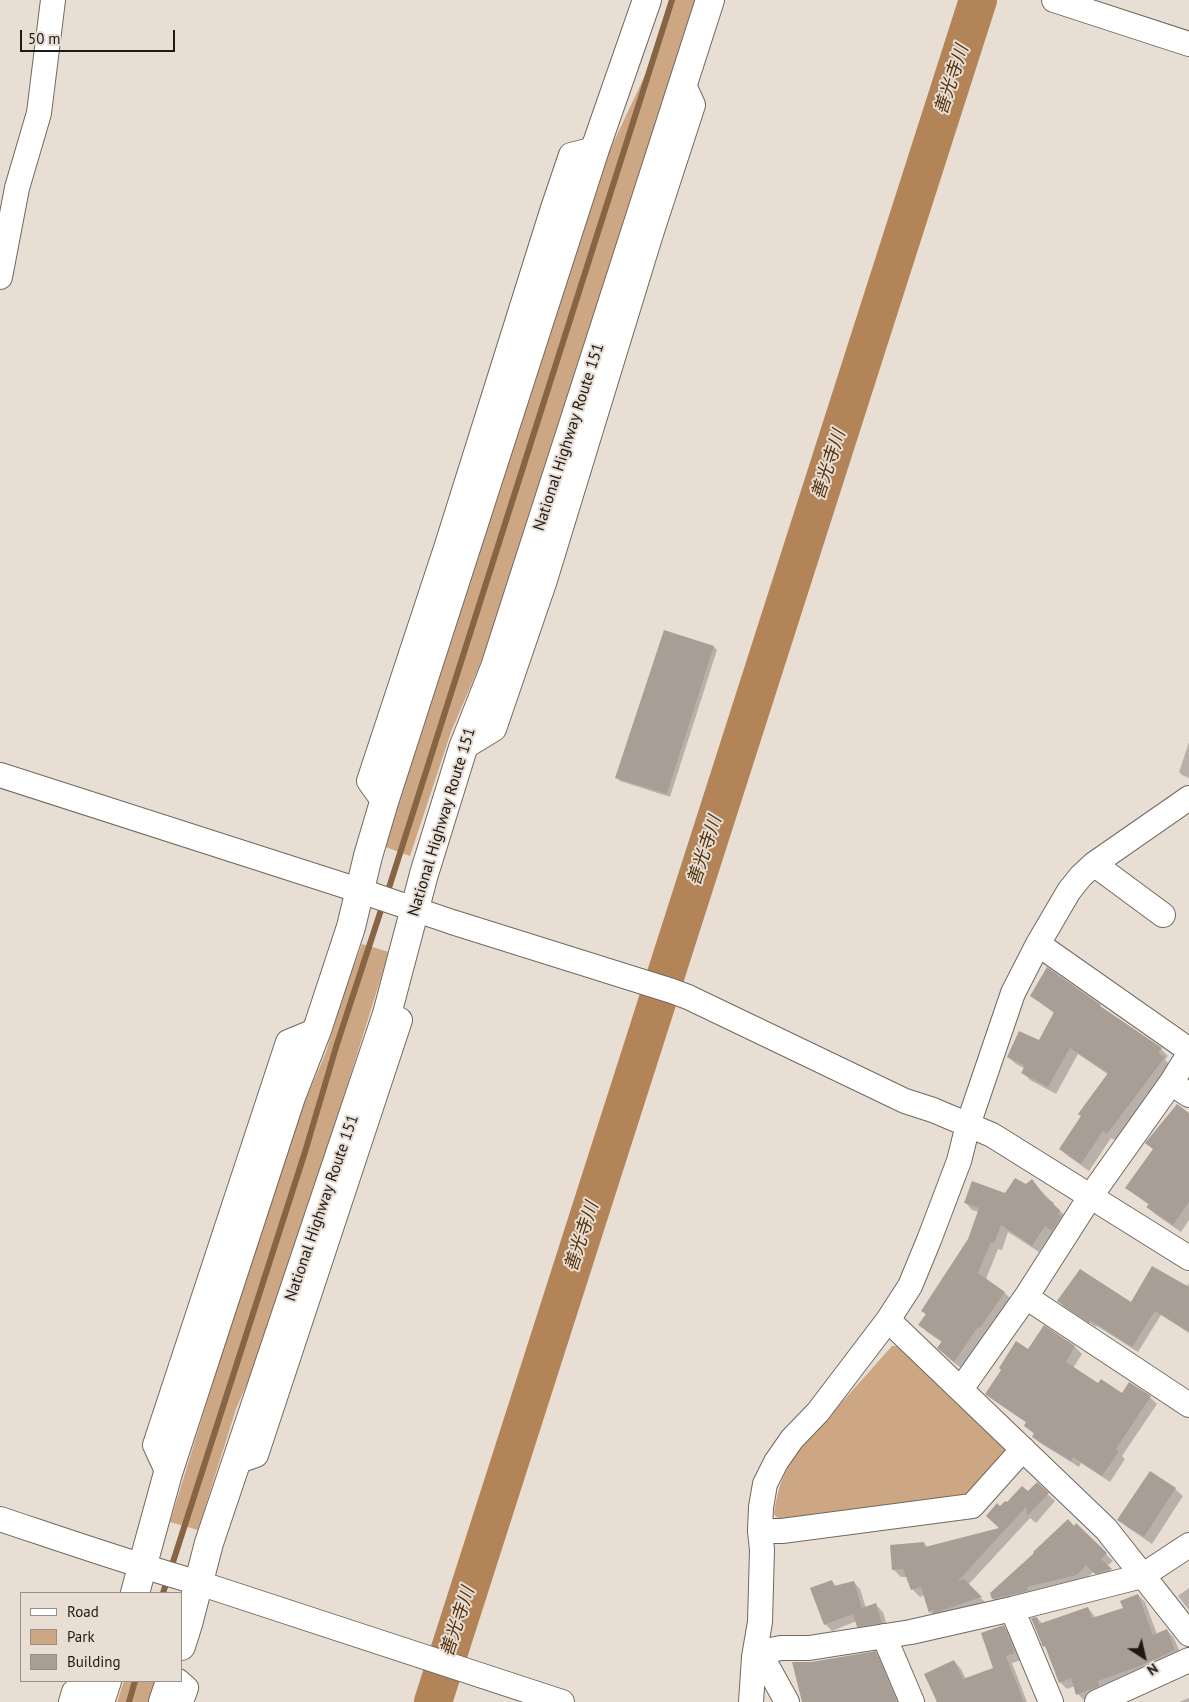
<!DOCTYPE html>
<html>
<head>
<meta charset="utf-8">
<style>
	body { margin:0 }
	#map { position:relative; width:1189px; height:1702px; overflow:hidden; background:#e8ded4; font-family:"PT Sans",sans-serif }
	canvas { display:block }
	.legend { position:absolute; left:20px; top:1592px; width:162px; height:90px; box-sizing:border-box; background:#e8ded4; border:1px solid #978f88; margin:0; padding:6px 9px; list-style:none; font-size:15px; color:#1d1916 }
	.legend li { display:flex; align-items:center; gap:10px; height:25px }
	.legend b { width:25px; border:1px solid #978f88 }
	.north { position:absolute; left:1119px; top:1632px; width:50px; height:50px; -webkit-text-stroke:4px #e8ded4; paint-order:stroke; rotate:145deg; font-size:14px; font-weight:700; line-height:20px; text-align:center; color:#1d1916 }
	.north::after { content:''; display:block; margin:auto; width:18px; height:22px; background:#1d1916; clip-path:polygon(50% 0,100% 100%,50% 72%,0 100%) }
	.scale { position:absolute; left:20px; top:30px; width:155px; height:22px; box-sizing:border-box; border:2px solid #1d1916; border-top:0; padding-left:6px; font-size:15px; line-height:18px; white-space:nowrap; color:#1d1916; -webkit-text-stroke:4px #e8ded4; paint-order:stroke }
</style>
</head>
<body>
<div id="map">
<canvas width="1189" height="1702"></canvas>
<ul class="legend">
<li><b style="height:6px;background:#fff"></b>Road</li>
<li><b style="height:14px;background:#cda783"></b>Park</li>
<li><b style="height:14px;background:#a99e95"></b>Building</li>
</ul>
<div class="north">N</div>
<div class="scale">50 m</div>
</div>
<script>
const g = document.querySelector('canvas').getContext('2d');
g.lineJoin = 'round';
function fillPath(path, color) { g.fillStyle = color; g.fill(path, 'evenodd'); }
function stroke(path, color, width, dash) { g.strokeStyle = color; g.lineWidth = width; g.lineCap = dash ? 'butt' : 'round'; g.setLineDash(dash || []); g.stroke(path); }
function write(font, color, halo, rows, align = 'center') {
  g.font = font + ' "PT Sans","Noto Sans JP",sans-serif'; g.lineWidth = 4; g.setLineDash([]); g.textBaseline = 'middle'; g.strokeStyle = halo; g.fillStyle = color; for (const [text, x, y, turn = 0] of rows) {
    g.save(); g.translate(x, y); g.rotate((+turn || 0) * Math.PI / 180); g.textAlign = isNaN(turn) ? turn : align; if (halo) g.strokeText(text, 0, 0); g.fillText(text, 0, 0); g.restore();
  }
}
const green = new Path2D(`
	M671 0H696L498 622 451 732 410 856 383 846 599 173 656 52Z
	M362 944 389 952 272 1326 236 1409 198 1530 170 1522 286 1146 326 1052 345 989Z
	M892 1346H900L1008 1445V1454L973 1494 782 1523 774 1514C778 1486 784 1470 801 1448Z
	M124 1681H157L150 1702H117Z`);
const shadow = new Path2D(`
	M664 631 714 647 717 650 670 797 620 781 617 778Z
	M1189 742V778L1182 775 1179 772Z
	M1047 969 1100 1006 1106 1012 1161 1049 1168 1056 1165 1060 1171 1065 1115 1140 1111 1138 1089 1171 1068 1156 1060 1149 1109 1075 1078 1054 1056 1094 1030 1080 1023 1073 1025 1069 1016 1064 1008 1057 1039 1042 1055 1014 1032 996Z
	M1189 1115V1220L1181 1232 1155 1214 1148 1207 1149 1205 1127 1188 1154 1150 1147 1143Z
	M1032 1181 1067 1218 1060 1237 1052 1233 1039 1252 1008 1232 1002 1250 998 1249 986 1279 1005 1293 1012 1300 988 1334 986 1333 962 1369 946 1356 943 1343 927 1332 920 1325 927 1315 923 1311 969 1240 979 1212 972 1210 965 1202 1006 1194 1026 1186Z
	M1189 1283V1333L1161 1315 1138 1352 1097 1326 1096 1327 1064 1307 1059 1301 1131 1304 1186 1287Z
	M1044 1327 1075 1347 1082 1354 1073 1368 1099 1385 1123 1395 1130 1384 1150 1397 1157 1404 1122 1456 1125 1459 1110 1482 1081 1463 1079 1467 1040 1443 1033 1437 1034 1434 1025 1426 1027 1423 993 1400 986 1394 1029 1351Z
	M1037 1484 1055 1501 1036 1523 1030 1518 968 1585 987 1604 937 1619 930 1612 925 1595 920 1597 913 1590 908 1577H901L894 1570 891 1546 924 1543 928 1548 1001 1529 1000 1508 1028 1493Z
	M1175 1489 1183 1496 1152 1544 1127 1527 1119 1520Z
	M1076 1525 1113 1561 1107 1566 1117 1577 1103 1580 1094 1571 1084 1582 1000 1606 993 1599 992 1593Z
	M832 1581 837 1587 854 1582 860 1589 866 1608 876 1605 883 1612 888 1629 865 1633 858 1626 857 1621 832 1631 825 1624Z
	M1189 1588V1610L1178 1596Z
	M1138 1595 1145 1602 1157 1634 1167 1630 1174 1638 1182 1657 1106 1693 1085 1701 1078 1694 1075 1686 1067 1689 1060 1682 1047 1649 1044 1646 1037 1618 1043 1624 1088 1608 1096 1618 1124 1609Z
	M1003 1626 1011 1634 1022 1660 1012 1663 1027 1702H936L954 1661 961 1669 966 1679 995 1669Z
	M875 1653 883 1660 900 1702H815L811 1663Z
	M1189 1698V1702H1179Z`);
const stream = new Path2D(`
	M387 894 672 0
	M163 1593 305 1152 337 1044 383 904
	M129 1702 135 1681`);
const river = new Path2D(`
	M433 1702 978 0`);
const building = new Path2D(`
	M664 630 714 646 667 794 615 778Z
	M1047 967 1101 1005 1100 1006 1162 1048 1158 1053 1165 1057 1107 1134 1103 1131 1081 1164 1059 1149 1081 1116 1078 1114 1108 1073 1070 1048 1048 1087 1021 1073 1025 1066 1007 1057 1019 1031 1039 1040 1054 1012 1030 996Z
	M1177 1104 1189 1113V1202L1173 1225 1146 1207 1149 1204 1125 1188 1153 1149 1145 1143Z
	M1015 1178 1026 1184 1032 1179 1046 1198 1054 1203 1053 1205 1060 1210 1058 1214 1061 1216 1052 1231 1045 1226 1032 1246 1001 1225 994 1243 991 1242 978 1273 1005 1292 980 1328 978 1327 954 1362 937 1348 942 1341 918 1325 926 1314 921 1311 968 1239 979 1208 964 1203 972 1181 1005 1193Z
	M1152 1266 1189 1287V1332L1155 1311 1132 1347 1091 1321 1089 1323 1057 1301 1080 1269 1131 1302Z
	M1044 1325 1075 1346 1066 1362 1098 1383 1101 1379 1122 1393 1129 1382 1151 1396 1116 1449 1119 1451 1102 1476 1073 1457 1071 1461 1032 1437 1034 1433 1024 1426 1026 1422 985 1394 1001 1370 999 1368 1016 1341 1028 1349Z
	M1150 1471 1176 1488 1144 1537 1117 1520Z
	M1037 1482 1049 1493 1027 1516 1026 1507 958 1581 964 1579 982 1597 934 1613 932 1609 929 1613 921 1587 911 1590 903 1569 892 1570 890 1545 924 1542 925 1547 999 1528 986 1516 997 1503 1000 1506 1005 1501 1007 1502 1022 1486 1028 1491Z
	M1068 1519 1074 1526 1076 1523 1107 1553 1101 1559 1112 1569 1095 1574 1086 1565 1077 1575 1027 1587 1028 1591 992 1599 990 1593 1034 1553 1033 1552Z
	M832 1580 834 1586 854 1581 862 1608 876 1603 882 1623 857 1627 853 1614 824 1625 810 1588Z
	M1138 1594 1153 1635 1167 1629 1175 1650 1140 1666 1098 1681 1099 1686 1076 1695 1071 1678 1059 1683 1045 1646 1043 1647 1031 1618 1037 1617 1039 1624 1088 1607 1092 1618 1123 1608 1120 1601Z
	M1004 1625 1015 1653 1006 1656 1024 1702H937L924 1674 954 1660 963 1679 993 1668 981 1633Z
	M876 1651 897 1702H802L792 1662H811Z`);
const minor = new Path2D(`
	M1054 0 1189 44
	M0 277 17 188 39 113 53 0
	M463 748 494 729 545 580 650 237 693 105 683 83
	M0 775 358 890 452 922 672 991 688 997 905 1101 933 1110 992 1135 1189 1258
	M384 802 369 781 447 545 553 208 571 155 595 149
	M1094 864 1163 915
	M1038 944 1189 1050
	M1171 1083 1189 1095
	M1026 1297 1189 1405
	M888 1320 1106 1529 1189 1634
	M961 1389 1026 1297 1090 1197 1171 1083 1189 1054
	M236 1462 256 1455 400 1020 387 1014
	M168 1473 155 1445 288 1042 317 1030
	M0 1519C66 1541 132 1564 199 1583L562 1702
	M760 1531H782L972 1506 1023 1449
	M1012 1609 1051 1702
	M884 1636 912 1702
	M754 1657 771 1650 781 1648H809L911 1632 1012 1609 1142 1576 1189 1545
	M754 1657 766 1664 787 1702
	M178 1681 186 1688 181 1702
	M71 1702 74 1692 104 1690
	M751 1702 754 1657 760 1622 762 1550 760 1531 761 1507 765 1484 776 1462 792 1439 818 1412 888 1320 910 1286 929 1240 959 1161 968 1125 1013 993 1038 944 1069 891 1081 876 1094 864 1189 798
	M1097 1702 1189 1660`);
const highway = new Path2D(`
	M135 1593 168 1473 291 1097 317 1030 351 927 368 856 384 802 595 149 647 0
	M181 1646 188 1624 209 1543 387 1014 424 874 463 748 495 667 710 0
	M100 1702 107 1681
	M163 1702 170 1681`);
const streetNames = [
	["National Highway Route 151",569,437,-72],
	["National Highway Route 151",442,822,-73],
	["National Highway Route 151",322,1208,-71]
];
const waterNames = [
	["善光寺川",952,80,-72],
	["善光寺川",829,465,-72],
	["善光寺川",705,851,-72],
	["善光寺川",582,1237,-72],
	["善光寺川",458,1622,-72]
];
fillPath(green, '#cda783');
fillPath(shadow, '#0003');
stroke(stream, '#866444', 6);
stroke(river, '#b38457', 38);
fillPath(building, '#a99e95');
stroke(minor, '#72685f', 26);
stroke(highway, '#72685f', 30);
stroke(minor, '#fff', 24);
stroke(highway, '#fff', 28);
write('16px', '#1d1916', '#e8ded4', streetNames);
write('italic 18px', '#51310c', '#e8ded4', waterNames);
</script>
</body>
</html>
